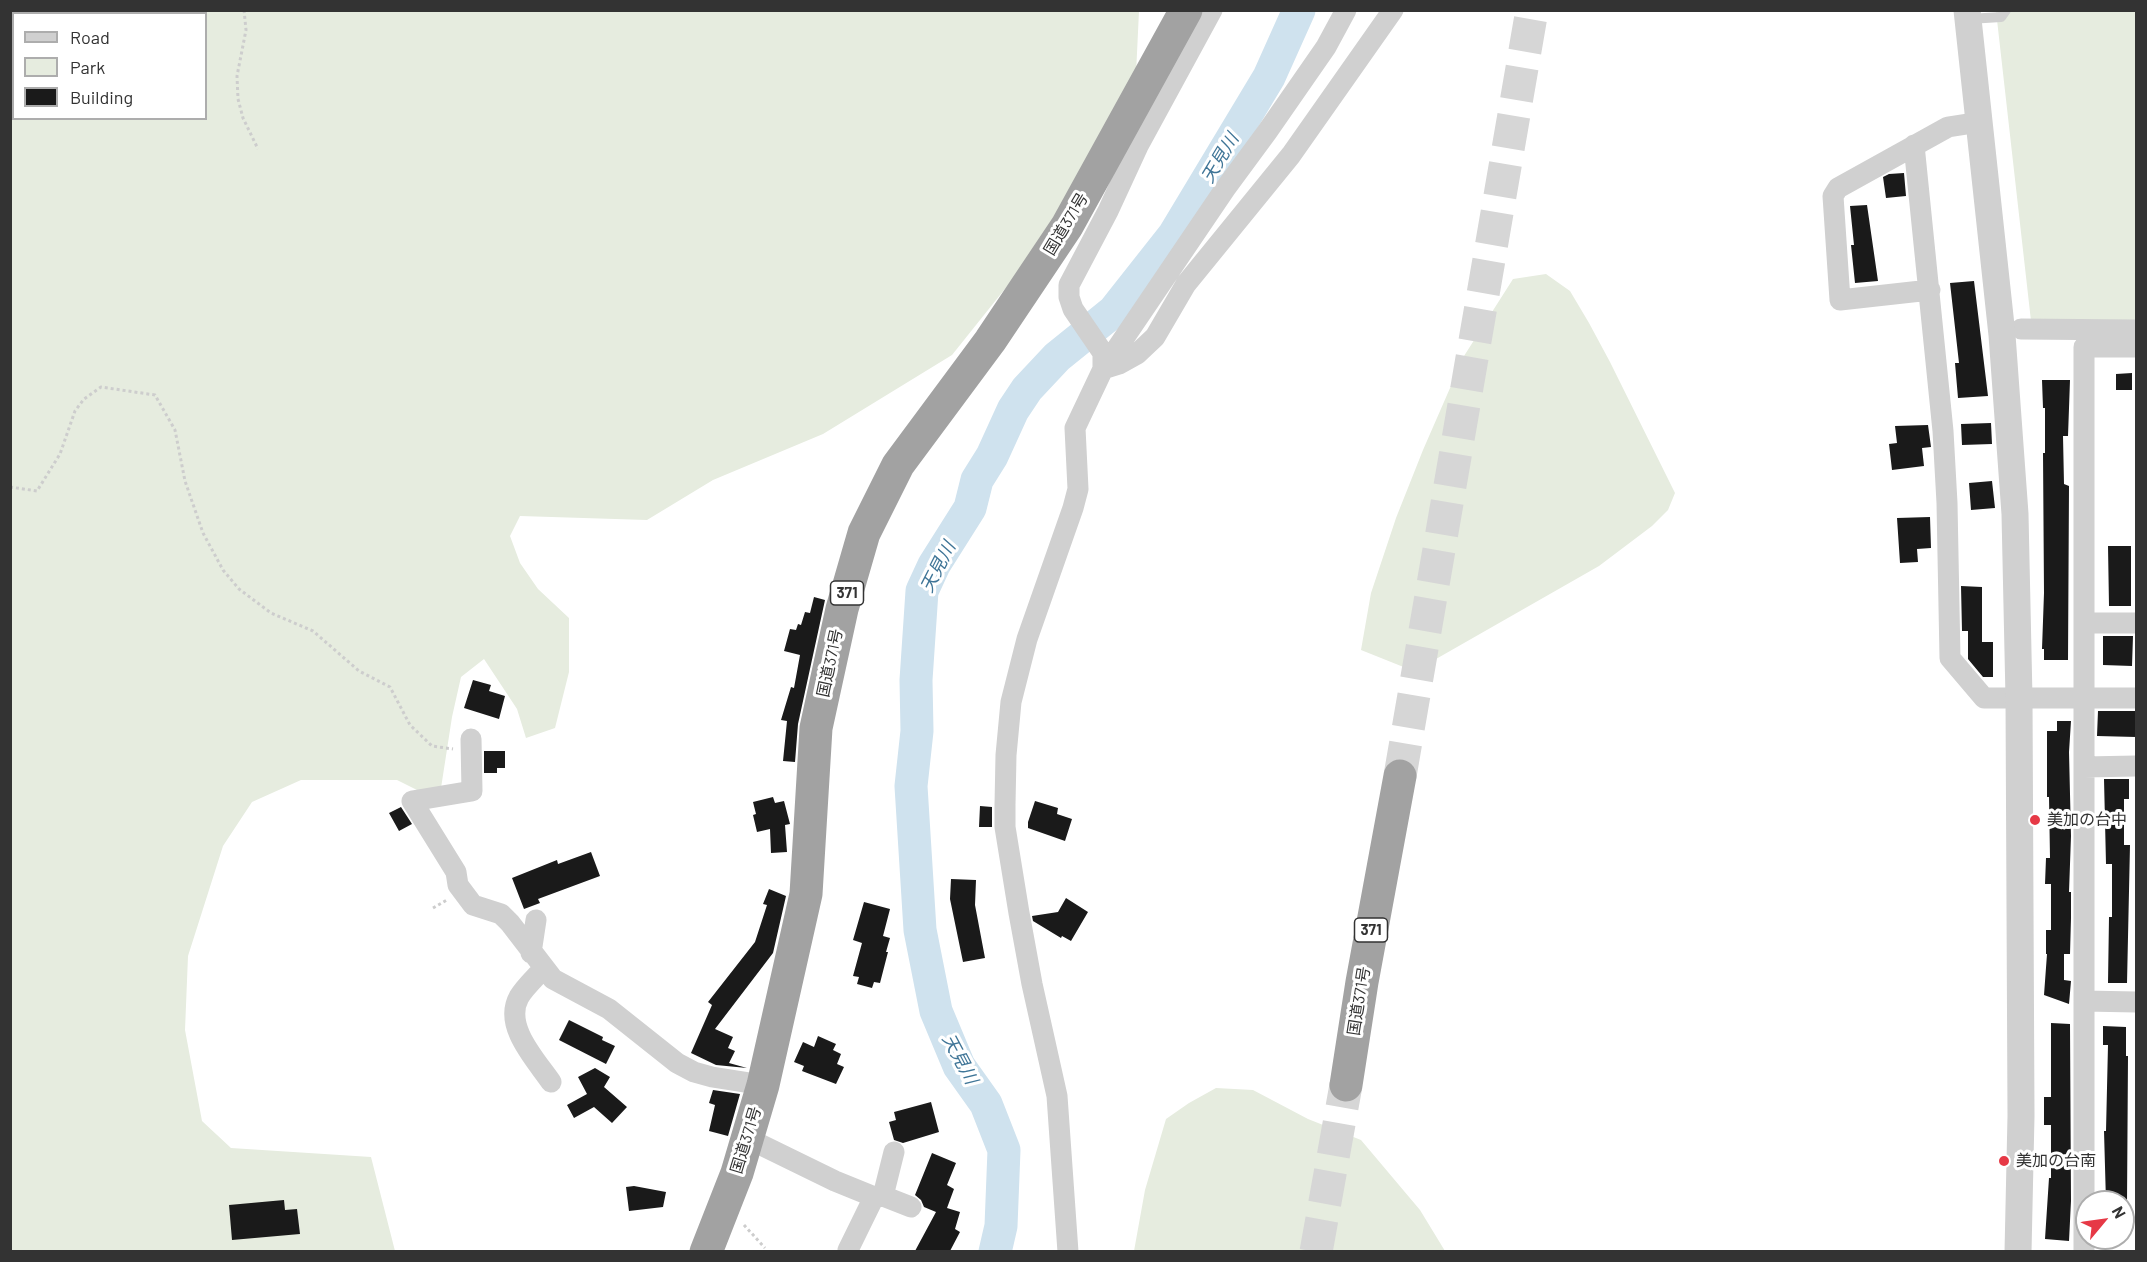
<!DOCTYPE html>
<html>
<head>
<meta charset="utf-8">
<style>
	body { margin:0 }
	#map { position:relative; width:2147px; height:1262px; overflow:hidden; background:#fff; font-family:Barlow,sans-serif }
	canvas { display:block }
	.frame { position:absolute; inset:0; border:12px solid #333; pointer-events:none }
	.legend { position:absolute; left:12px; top:12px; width:195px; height:108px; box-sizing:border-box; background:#fff; border:2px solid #adadad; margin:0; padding:8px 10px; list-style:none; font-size:18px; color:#333 }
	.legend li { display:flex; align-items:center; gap:12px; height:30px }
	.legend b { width:30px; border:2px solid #adadad }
	.north { position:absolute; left:2075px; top:1190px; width:60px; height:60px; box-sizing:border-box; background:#fff; border:2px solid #adadad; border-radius:50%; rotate:61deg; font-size:16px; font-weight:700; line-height:24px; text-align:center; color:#333 }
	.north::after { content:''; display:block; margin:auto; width:21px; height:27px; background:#e63946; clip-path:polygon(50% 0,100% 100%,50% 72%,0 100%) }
</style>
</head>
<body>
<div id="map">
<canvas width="2147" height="1262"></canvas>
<div class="frame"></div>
<ul class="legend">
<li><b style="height:8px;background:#d0d0d0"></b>Road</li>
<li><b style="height:16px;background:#e6ecdf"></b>Park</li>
<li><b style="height:16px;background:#1a1a1a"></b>Building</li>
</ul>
<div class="north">N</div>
</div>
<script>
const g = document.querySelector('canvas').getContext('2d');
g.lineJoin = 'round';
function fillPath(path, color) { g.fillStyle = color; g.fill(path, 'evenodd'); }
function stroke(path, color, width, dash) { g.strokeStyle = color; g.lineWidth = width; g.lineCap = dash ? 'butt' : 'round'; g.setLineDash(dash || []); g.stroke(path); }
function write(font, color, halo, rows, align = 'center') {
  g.font = font + ' Barlow,"Noto Sans JP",sans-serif'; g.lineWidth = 6; g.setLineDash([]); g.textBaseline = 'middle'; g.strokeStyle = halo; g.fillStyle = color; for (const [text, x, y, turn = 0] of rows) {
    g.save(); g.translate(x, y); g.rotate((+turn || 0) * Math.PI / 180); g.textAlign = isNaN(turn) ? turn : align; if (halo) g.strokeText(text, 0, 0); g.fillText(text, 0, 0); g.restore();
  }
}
const green = new Path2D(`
	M10 11H1139L1136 74 1086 175 1024 265 952 355 823 434 713 480 647 520 520 516 510 536 520 563 538 589 569 618V672L555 728 526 738 517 709 484 659 461 677 452 717 439 801 397 780H301L252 802 223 846 188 956 185 1030 202 1121 231 1148 371 1157 395 1251H11ZM14 14H206V118H14Z
	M1996 11H2136V322L2031 321Z
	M1546 274 1570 291 1589 323 1610 362 1675 493 1668 510 1652 526 1599 566 1422 667 1406 668 1361 650 1371 593 1396 518 1423 450 1464 356 1513 279Z
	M1216 1088 1253 1090 1308 1119 1361 1140 1420 1210 1445 1251H1134L1145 1190 1166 1119 1189 1103Z`);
const river = new Path2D(`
	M995 1252 1001 1226 1004 1150 986 1104 959 1066 936 1011 920 930 911 786 917 731 916 680 922 591 934 565 970 508 977 480 992 456 1013 410 1027 389 1057 357 1114 311 1174 235 1269 77 1299 10`);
const building = new Path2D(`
	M1904 173 1906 196 1886 198 1883 177 1889 174Z
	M1867 205 1878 281 1855 283 1851 245H1854L1850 206Z
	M1974 281 1988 396 1958 398 1955 363H1959L1950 283Z
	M2132 373V390H2116V374Z
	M2042 380H2070L2068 436H2063L2064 484 2069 486 2068 660H2044V649H2042L2044 593 2043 453H2045V408H2043Z
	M1991 423 1992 444 1962 445 1961 424Z
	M1928 425 1931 447 1922 448 1924 466 1892 470 1889 444 1897 443 1895 426Z
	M1992 481 1995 508 1971 510 1969 483Z
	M1930 517 1931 548 1917 549 1918 562 1900 563 1897 518Z
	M2108 546H2131V606H2109Z
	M1961 586 1982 587V642H1993V677H1983L1968 659V631H1962Z
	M814 597 825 600 798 724 795 762 783 761 787 721 781 720 791 687 794 688 800 655 784 651 790 629 796 630 798 624 801 625 805 612 810 613Z
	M2103 636H2133L2132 666 2103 665Z
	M473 680 491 685 489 691 505 696 499 719 464 708Z
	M2098 711H2136V737L2097 736Z
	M2057 721H2071L2069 752 2071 836 2069 892H2071V918L2070 954H2064V980L2071 981 2069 1004 2044 995 2047 954H2046V930H2051V884H2045L2046 858H2050L2049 797H2047V731H2057Z
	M484 751H505V768H497V773H484Z
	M2104 779H2129V799H2124V845H2130L2127 983H2108L2109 917H2112V864H2106Z
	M773 797 775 803 784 801 790 824 785 825 787 852 771 853 770 829 757 832 753 815 756 814 753 802Z
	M1035 801 1058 808 1057 814 1072 819 1065 841 1028 828V822Z
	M980 806 992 807V827H979Z
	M401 807 412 824 399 831 389 813Z
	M591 852 600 876 538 899 540 903 524 909 512 878 557 860 558 864Z
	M951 879 976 880 975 905 985 958 963 962 950 899Z
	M769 889 786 896 773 953 715 1029 733 1037 728 1048 735 1051 729 1063 747 1068 716 1065 691 1053 712 1005 708 1002 755 942 767 905 763 904Z
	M1066 898 1088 912 1071 941 1062 936 1061 938 1033 921 1032 916 1058 912Z
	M864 902 890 909 883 936 890 938 886 952H888L880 983 874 982 872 988 857 984 859 977 853 976 862 943 853 940Z
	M569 1020 603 1037 602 1040 615 1046 606 1064 559 1040Z
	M2051 1023 2070 1024 2071 1201 2069 1241 2045 1239 2049 1178H2051V1125H2044V1097H2051Z
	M2103 1026 2126 1027V1056H2128L2127 1202H2106L2104 1131H2106L2108 1045H2103Z
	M818 1036 836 1044 833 1050 841 1054 837 1064 844 1067 836 1084 802 1071 804 1066 794 1062 803 1042 814 1047Z
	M595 1068 610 1077 604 1087 627 1107 612 1123 594 1107 574 1118 567 1105 587 1094 578 1077Z
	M713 1090 740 1094 728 1136 709 1131 715 1105 709 1103Z
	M931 1102 939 1132 903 1143 894 1140 889 1122 896 1120 894 1112Z
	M932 1153 956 1163 947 1185 954 1189 947 1208 960 1212 955 1229 960 1232 950 1251H915L936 1212 924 1207 921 1200 915 1195Z
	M634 1186 666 1192 663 1207 629 1211 626 1187Z
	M284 1200 285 1210 297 1209 300 1234 232 1240 229 1205Z`);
const trunkTunnel = new Path2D(`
	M1400 776 1532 10
	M1316 1252 1346 1085`);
const path = new Path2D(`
	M244 10 246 30 237 76 238 99 243 118 258 149
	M10 487 37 491 60 454 75 411 84 399 101 387 155 395 175 430 185 481 203 533 223 570 239 589 271 613 313 631 359 671 390 687 410 725 432 746 453 749
	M433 908 447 900
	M744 1225 765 1248`);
const service = new Path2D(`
	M1969 19 2001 17 2006 10`);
const minor = new Path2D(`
	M1914 145 1943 431 1947 503 1950 658 1984 698H2136
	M1930 290 1840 300 1833 196 1838 188 1948 127 1980 122
	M2021 329 2136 330
	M1103 369 1119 364 1137 354 1155 337 1186 284 1291 155 1393 10
	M1103 369V353L1073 309 1069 297V285L1108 211 1138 146 1212 10
	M2084 623H2136
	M471 739 472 791 412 801 456 872 458 885 473 905 501 914 510 923 553 979 609 1009 677 1063 694 1072 712 1077 763 1085
	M2084 767 2136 766
	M531 953 536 920
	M544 968C536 977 525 987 519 997 503 1026 536 1060 551 1082
	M2084 1001 2136 1002
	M747 1138 835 1181 867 1194 874 1197 883 1196 911 1207
	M883 1196 894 1152
	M848 1250 874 1197
	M1068 1252 1057 1096 1032 984 1019 913 1005 827V805L1006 755 1011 702 1027 639 1073 508 1078 489 1075 428 1103 369 1225 189 1267 132 1326 47 1346 10
	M2084 1252V347H2136`);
const tertiary = new Path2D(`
	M1967 10 2002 335 2015 514 2019 698 2021 1116 2018 1252`);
const trunk = new Path2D(`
	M1346 1085 1362 982 1400 776
	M706 1252 737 1173 763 1085 806 894 816 728 842 609 864 533 898 465 990 341 1067 226 1186 10`);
const markers = [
	[2035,820,6,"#e63946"],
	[2004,1161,6,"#e63946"]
];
const shields = [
	[847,593,33],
	[1371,930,33]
];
const shieldNames = [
	["371",847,593],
	["371",1371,930]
];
const streetNames = [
	["国道371号",1066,224,-59],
	["国道371号",830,663,-78],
	["国道371号",1359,1001,-81],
	["国道371号",746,1140,-73]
];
const poiNames = [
	["美加の台中",2047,820],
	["美加の台南",2016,1161]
];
const waterNames = [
	["天見川",1220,158,-59],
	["天見川",938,567,-63],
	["天見川",960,1059,62]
];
fillPath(green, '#e6ecdf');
stroke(river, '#cfe2ee', 33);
fillPath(building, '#1a1a1a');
stroke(trunkTunnel, '#d6d6d6', 33, [33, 16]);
stroke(path, '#cdcdcd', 3, [3, 3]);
stroke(service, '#d0d0d0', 10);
stroke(minor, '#d0d0d0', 21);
stroke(tertiary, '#d0d0d0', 27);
stroke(trunk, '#a2a2a2', 33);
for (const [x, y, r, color] of markers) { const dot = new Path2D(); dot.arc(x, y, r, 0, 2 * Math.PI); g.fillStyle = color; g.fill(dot); stroke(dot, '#fff', 2); }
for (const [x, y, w] of shields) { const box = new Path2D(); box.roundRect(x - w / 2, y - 12, w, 24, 4.5); g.fillStyle = '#fff'; g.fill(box); stroke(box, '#333', 1.5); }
write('bold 15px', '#333', null, shieldNames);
write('16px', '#333', '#fff', streetNames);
write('16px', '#333', '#fff', poiNames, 'left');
write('italic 18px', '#3f7597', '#fff', waterNames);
</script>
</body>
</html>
